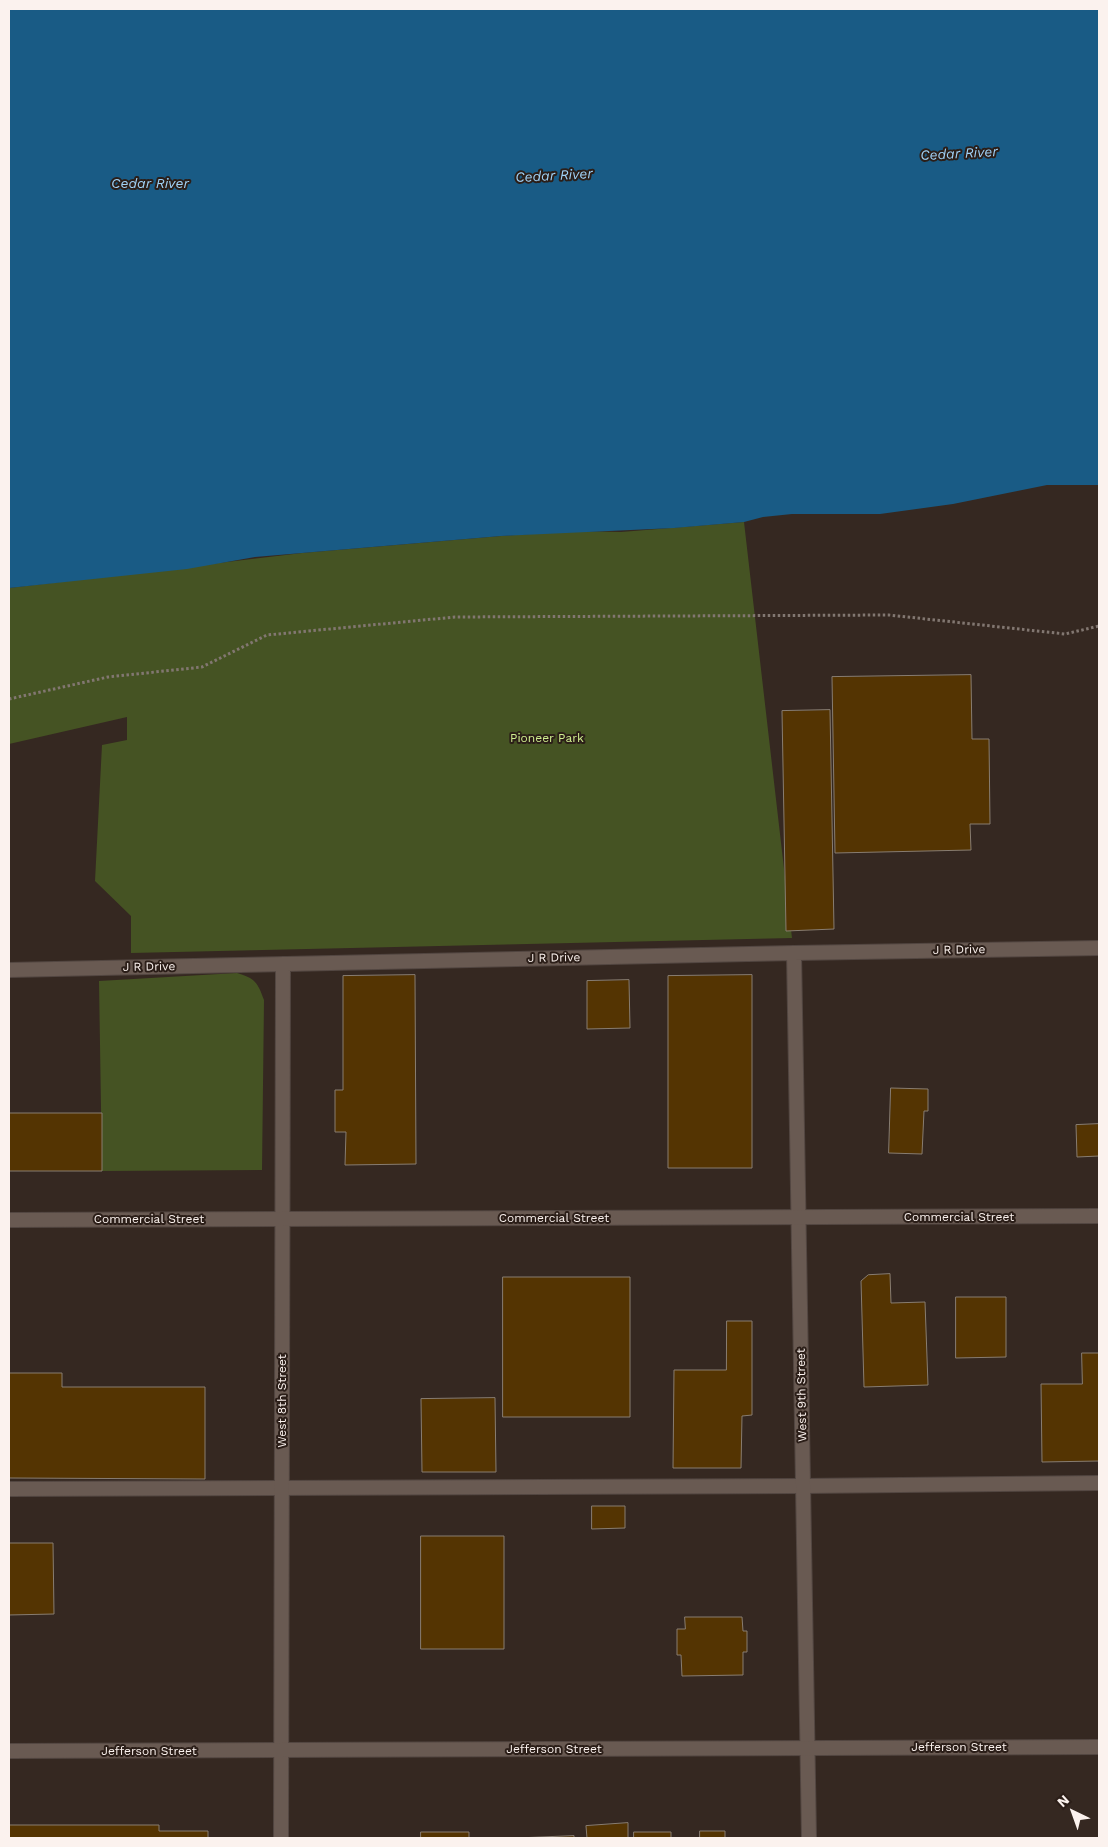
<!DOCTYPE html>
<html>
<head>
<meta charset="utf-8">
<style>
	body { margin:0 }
	#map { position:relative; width:1108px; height:1847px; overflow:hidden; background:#352821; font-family:"Work Sans",sans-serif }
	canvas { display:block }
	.frame { position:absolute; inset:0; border:10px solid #fbf2ee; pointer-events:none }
	.north { position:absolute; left:1048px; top:1787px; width:50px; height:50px; -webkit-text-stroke:4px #2b1e18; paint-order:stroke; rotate:318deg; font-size:14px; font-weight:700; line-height:20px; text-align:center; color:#fbf2ee }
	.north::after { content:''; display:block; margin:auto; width:18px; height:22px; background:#fbf2ee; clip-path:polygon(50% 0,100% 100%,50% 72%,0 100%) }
</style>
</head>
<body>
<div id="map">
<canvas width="1108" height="1847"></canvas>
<div class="frame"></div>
<div class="north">N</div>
</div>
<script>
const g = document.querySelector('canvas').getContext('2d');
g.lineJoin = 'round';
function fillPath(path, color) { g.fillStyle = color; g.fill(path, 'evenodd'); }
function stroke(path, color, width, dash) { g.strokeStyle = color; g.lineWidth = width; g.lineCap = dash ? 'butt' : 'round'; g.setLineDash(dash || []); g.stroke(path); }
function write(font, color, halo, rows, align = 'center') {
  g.font = font + ' "Work Sans",sans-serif'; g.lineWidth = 4; g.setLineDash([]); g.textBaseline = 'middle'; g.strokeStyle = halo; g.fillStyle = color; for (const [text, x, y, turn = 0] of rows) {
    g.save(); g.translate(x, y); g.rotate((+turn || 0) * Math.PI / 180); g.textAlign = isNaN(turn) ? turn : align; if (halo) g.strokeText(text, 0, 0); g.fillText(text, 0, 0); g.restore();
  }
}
const green = new Path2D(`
	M744 522 792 938 131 953V916L95 881 102 745 127 740V717L9 744V588L302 553 501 536 574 531 621 532Z
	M237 973C255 978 258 983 264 1000L262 1170 102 1171 99 981Z`);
const water = new Path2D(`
	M9 9H1099V485H1047L953 504 880 514H792L763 517 744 522 674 528 501 536 255 557 187 569 9 588Z`);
const building = new Path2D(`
	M971 675 972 739H989L990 824H970L971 850 835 853 832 677Z
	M830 710 834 929 786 931 782 711Z
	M415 975 416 1164 345 1165 346 1132H335V1090H343V976Z
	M752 975V1168H668V976Z
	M629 980 630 1028 587 1029V981Z
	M891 1088 928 1089V1111H924L922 1154 889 1153Z
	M9 1113H102V1171H9Z
	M1099 1124V1156L1077 1157 1076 1125Z
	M890 1274 891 1303 925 1302 928 1385 864 1387 861 1281 868 1275Z
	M503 1277H630V1417H503Z
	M956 1297H1006V1357L956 1358Z
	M727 1321H752V1415L742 1416 741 1468H673L674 1370H726Z
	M1082 1353H1099V1461L1042 1462 1041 1384H1082Z
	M9 1373H62V1387H205V1479L9 1478Z
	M495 1398 496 1472H422L421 1399Z
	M592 1506H625V1528L592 1529Z
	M421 1536H504V1649H421Z
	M9 1543H53L54 1614 9 1615Z
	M685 1617H742L743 1631H747V1652H743V1675L682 1676 681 1655H677V1629H685Z
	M628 1823V1838H587L586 1826Z
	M9 1825H159V1831H208V1838H9Z
	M700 1831H725V1838H700Z
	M421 1832H469V1838H421Z
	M634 1832H671V1838H634Z
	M574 1836V1838H517Z`);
const path = new Path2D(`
	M9 699 108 677 202 667 267 635 455 617 889 615 1065 634 1099 626`);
const service = new Path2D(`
	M9 1489 803 1486 1099 1483`);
const minor = new Path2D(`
	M794 953 809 1838
	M9 970 794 953 1099 948
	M281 1838 283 964`);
const tertiary = new Path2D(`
	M9 1220 1099 1216
	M9 1751 1099 1747`);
const parkNames = [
	["Pioneer Park",547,738]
];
const streetNames = [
	["J R Drive",959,950,-1],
	["J R Drive",554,958,-1],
	["J R Drive",149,967,-1],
	["Commercial Street",959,1217],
	["Commercial Street",554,1218],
	["Commercial Street",149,1219],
	["West 9th Street",802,1395,-91],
	["West 8th Street",282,1401,-90],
	["Jefferson Street",959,1747],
	["Jefferson Street",554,1749],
	["Jefferson Street",149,1751]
];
const waterNames = [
	["Cedar River",959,154,-3],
	["Cedar River",554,176,-3],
	["Cedar River",150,184]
];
fillPath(green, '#455323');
fillPath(water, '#195b85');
fillPath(building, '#543402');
stroke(building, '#887d71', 1);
stroke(service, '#524641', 16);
stroke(minor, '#524641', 16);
stroke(tertiary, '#524641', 16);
stroke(path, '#827771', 3, [2.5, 2.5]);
stroke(service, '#695a52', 14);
stroke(minor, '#695a52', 14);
stroke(tertiary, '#695a52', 14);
write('12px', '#cfed8f', '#2b1e18', parkNames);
write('12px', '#fbf2ee', '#2b1e18', streetNames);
write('italic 14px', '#a0d2f7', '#2b1e18', waterNames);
</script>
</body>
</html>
